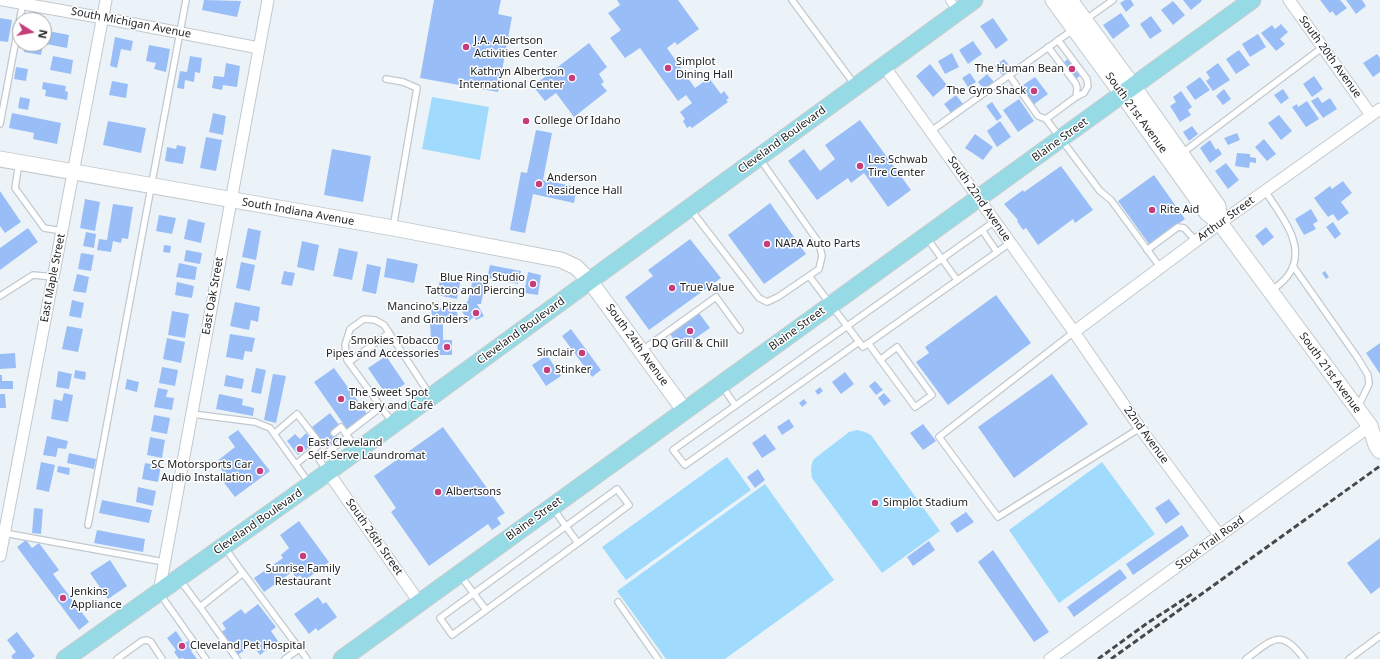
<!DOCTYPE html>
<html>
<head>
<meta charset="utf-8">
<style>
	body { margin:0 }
	#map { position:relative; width:1380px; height:659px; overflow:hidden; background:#ecf3f8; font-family:"Noto Sans",sans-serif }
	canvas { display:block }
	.north { position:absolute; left:12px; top:12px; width:40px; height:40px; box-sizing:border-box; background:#fff; border:1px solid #a4a5a6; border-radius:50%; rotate:101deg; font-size:11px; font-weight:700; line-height:16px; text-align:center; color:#1c1e20 }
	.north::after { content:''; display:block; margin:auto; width:14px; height:18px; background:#c53d7a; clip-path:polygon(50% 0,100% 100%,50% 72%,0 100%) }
</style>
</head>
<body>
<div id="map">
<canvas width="1380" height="659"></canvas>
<div class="north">N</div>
</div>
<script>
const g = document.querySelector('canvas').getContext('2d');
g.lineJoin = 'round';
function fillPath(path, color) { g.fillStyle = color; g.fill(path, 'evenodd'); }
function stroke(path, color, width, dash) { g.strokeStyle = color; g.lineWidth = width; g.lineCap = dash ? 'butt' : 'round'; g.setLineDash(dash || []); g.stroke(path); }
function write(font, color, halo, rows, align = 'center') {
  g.font = font + ' "Noto Sans",sans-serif'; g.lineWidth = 3; g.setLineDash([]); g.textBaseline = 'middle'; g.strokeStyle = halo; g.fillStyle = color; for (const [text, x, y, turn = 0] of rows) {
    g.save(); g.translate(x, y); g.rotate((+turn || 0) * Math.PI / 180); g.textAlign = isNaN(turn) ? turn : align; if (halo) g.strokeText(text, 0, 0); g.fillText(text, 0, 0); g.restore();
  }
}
const green = new Path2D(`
	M432 97 489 107 480 160 422 149Z
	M857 430 865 432 871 435 940 531 882 573 812 478C811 470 810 466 814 459L849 432Z
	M727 457 751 490 626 580 602 547Z
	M1102 462 1155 534 1059 603 1009 530Z
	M765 484 834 580 725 659H666L617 591Z`);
const building = new Path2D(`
	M204 0 241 1 237 17 202 10Z
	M434 0H501L498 14 512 17 498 92 420 78Z
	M617 0H678L699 29 677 45 675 42 667 48 695 88 709 78 721 94 724 91 729 98 726 100 728 102 692 128 690 126 687 128 683 121 685 119 680 112 692 103 686 95 678 101 640 48 625 58 610 38 621 30 608 13 620 5Z
	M1125 0H1131L1134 5 1126 12 1120 3Z
	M1183 0H1201L1202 1 1191 10Z
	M1320 0H1340L1347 8 1336 16 1332 11 1330 13Z
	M1346 0H1362L1366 6 1356 14Z
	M1173 1 1185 15 1173 25 1161 10Z
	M1121 13 1130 26 1113 39 1103 25Z
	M1151 16 1162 31 1150 39 1140 24Z
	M0 18 12 20 8 42 0 41Z
	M993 18 1008 40 996 49 980 26Z
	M1281 24 1288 32 1280 39 1285 44 1276 51 1261 33 1272 25 1275 29Z
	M48 31 69 35 67 48 46 44Z
	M1258 34 1266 47 1250 57 1242 44Z
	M115 37 133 41 131 51 121 49 117 68 110 66Z
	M973 41 982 54 968 64 959 50Z
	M589 43 607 67 599 74 604 82 601 84 607 91 574 117 556 93 545 101 533 86Z
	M25 44 43 45 41 55 24 52Z
	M149 45 170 49 166 72 154 69 156 63 146 61Z
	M1239 50 1250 65 1236 74 1226 59Z
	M952 53 959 67 945 74 938 61Z
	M1377 54 1380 58V72L1373 77 1363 63Z
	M53 56 73 60 71 74 50 70Z
	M190 56 202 58 200 73 195 72 194 82 185 80 184 89 177 88 180 71 187 72Z
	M1069 58 1081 75 1075 80 1063 63Z
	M1004 59 1012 69 1003 76 995 66Z
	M226 63 240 66 237 87 223 85 222 90 212 88 214 76 224 77Z
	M1218 63 1230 80 1213 91 1206 81 1210 78 1206 72Z
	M930 64 947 85 933 97 916 76Z
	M16 67 28 69 26 81 14 79Z
	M970 73 976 82 968 87 962 78Z
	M987 74 994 82 984 90 978 82Z
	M1314 76 1323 89 1312 97 1303 84Z
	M1035 77 1048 94 1033 105 1020 87Z
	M1200 77 1210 90 1195 100 1186 87Z
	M112 81 128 84 126 98 109 95Z
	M43 82 66 86 65 91 68 92 67 100 45 96 46 90 42 89Z
	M1224 89 1231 99 1223 105 1216 96Z
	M1283 89 1289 98 1281 104 1274 95Z
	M1181 91 1192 107 1188 110 1191 115 1180 122 1170 106 1176 102 1173 97Z
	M956 95 963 104 951 113 944 104Z
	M20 97 30 99 28 110 18 108Z
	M1318 97 1322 103 1330 98 1337 109 1323 118 1311 101Z
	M1019 99 1034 121 1018 132 1003 110Z
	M1307 101 1319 119 1306 127 1292 107 1297 104 1298 107Z
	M992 102 1002 117 997 121 986 106Z
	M12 113 61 123 57 144 33 139 34 133 9 128Z
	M213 113 226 116 223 135 209 132Z
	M1279 115 1292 131 1281 140 1268 123Z
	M860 120 911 190 888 207 864 173 851 183 848 178 817 200 788 161 804 149 820 171 835 159 825 145Z
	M108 121 146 128 141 153 103 145Z
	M1000 121 1011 137 997 147 987 131Z
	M1192 126 1198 134 1189 141 1183 132Z
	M536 130 552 133 543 180 577 187 574 203 533 194 525 233 510 230 521 172 527 173Z
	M1237 133 1240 140 1228 145 1224 138Z
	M975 134 993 147 983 160 965 148Z
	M206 137 222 140 216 171 200 168Z
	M1264 139 1276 154 1267 161 1255 147Z
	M1210 140 1216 150 1218 148 1222 154 1210 163 1200 148Z
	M177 145 186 147 183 164 165 161 167 147 176 149Z
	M332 149 371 156 363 202 324 195Z
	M1237 153 1250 154V157L1256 158V163L1250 162 1249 168 1235 166Z
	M1226 163 1239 180 1228 189 1215 171Z
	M1061 166 1093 210 1075 223 1073 219 1038 245 1026 228 1023 230 1017 221 1018 220 1004 204 1023 190 1024 192Z
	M1154 175 1185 219 1149 244 1118 201Z
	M1343 181 1352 193 1341 202 1349 213 1338 221 1333 214 1328 217 1314 198 1330 186 1332 189Z
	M0 191 21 222 5 233 0 226Z
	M85 199 100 202 95 231 80 228Z
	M770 203 806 254 764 284 728 235Z
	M113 204 133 207 128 239 122 238 121 243 113 241 111 252 97 250 99 239 107 240Z
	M1311 209 1318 221 1313 224 1316 229 1304 235 1295 219Z
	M159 215 176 218 172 234 156 231Z
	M188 219 205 223 201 243 184 239Z
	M1333 222 1341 234 1335 239 1326 227Z
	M1266 227 1274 237 1263 246 1255 236Z
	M28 228 38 242 0 270V248Z
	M248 228 261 231 256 260 242 257Z
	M86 232 96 234 94 248 83 246Z
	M690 239 721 278 649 330 625 297 653 276 648 270Z
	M302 241 319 245 314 271 297 267Z
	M164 245 171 246 170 253 163 252Z
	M339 248 358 252 352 280 333 276Z
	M186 250 202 253 200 264 184 261Z
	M81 253 94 255 91 271 78 269Z
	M387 258 418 264 414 283 384 277Z
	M241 262 255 265 250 291 236 288Z
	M179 263 197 267 195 280 176 277Z
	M367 264 381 267 376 294 362 291Z
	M490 265 521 271 518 284 487 278Z
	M284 271 295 273 292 286 281 284Z
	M1325 271 1329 277 1326 279 1322 273Z
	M528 272 541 275 538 295 524 293Z
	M77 274 89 277 86 293 73 291Z
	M441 274 461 278 457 299 437 295Z
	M474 274 487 276 481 304H477L484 316 476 320 474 317 469 321 459 308 468 301Z
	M177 282 194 286 192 298 175 295Z
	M996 295 1031 343 948 405 916 362 929 353 925 347Z
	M72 300 84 303 81 318 69 316Z
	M235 302 260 307 258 322 251 320 249 330 230 326Z
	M456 306 458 319 433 322 431 309Z
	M172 311 189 314 185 338 168 335Z
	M699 313 710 328 680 349 670 334Z
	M430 323H443V340H452V355H438L437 339H431Z
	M67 326 83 329 78 352 62 349Z
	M571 329 601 370 592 377 562 336Z
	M230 334 255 338 252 352 245 351 243 360 226 357Z
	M167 338 185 342 181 363 163 359Z
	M1380 343V374L1366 353Z
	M15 353 16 368 0 369V354Z
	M547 355 561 376 546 386 532 365Z
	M386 356 405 384 387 396 368 368Z
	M162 367 178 370 175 386 159 383Z
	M256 368 266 370 261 394 251 392Z
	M334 368 368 415 347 429 314 382Z
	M75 370 86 372 85 380 74 378Z
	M58 371 72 374 69 389 56 387Z
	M845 372 854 384 841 394 832 382Z
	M273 374 286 376 276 423 264 420Z
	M1052 374 1088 424 1014 478 978 427Z
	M0 375H2V381H13V389H0Z
	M226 375 244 379 242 389 224 386Z
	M127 379 139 382 137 392 125 389Z
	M875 381 883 390 876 395 869 386Z
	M820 387 823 391 818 395 815 391Z
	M158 388 168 390 166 397 174 398 172 410 154 407Z
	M64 393 73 395 68 422 51 419 54 399 62 401Z
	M884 393 891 401 884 406 878 398Z
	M0 394H5L6 408H0Z
	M219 394 243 399 242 405 254 408 253 416 216 409Z
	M804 399 807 403 802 407 799 403Z
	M330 413 339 425 333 431 341 442 329 451 312 427Z
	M154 415 170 418 167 434 151 431Z
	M789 419 794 427 782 435 777 427Z
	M923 424 936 441 923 450 910 433Z
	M443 427 505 513 497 518 501 524 492 530 488 524 429 566 391 512 396 508 374 476Z
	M238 430 270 471 235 497 218 475 223 472 216 462 235 447 228 437Z
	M306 433 315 443 298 455 287 441 295 434 300 439Z
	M765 434 776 449 762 458 752 443Z
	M47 436 68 441 66 449 58 448 56 457 43 455Z
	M150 437 165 440 162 458 147 455Z
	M69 453 96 459 94 469 67 463Z
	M41 462 55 465 49 492 36 489Z
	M145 463 161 466 158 482 142 479Z
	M58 466 70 468 69 475 57 472Z
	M758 469 765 480 755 488 747 477Z
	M138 487 156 491 153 506 136 502Z
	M1169 499 1180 514 1166 524 1155 508Z
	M102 500 152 510 149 523 99 513Z
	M34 508 43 509 41 534 32 533Z
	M966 512 974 522 957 533 950 523Z
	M299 521 329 562 304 581 300 575 296 578 292 572 264 592 254 578 283 558 281 555 289 548 280 535Z
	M1182 525 1189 536 1133 575 1126 564Z
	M97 530 145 539 143 552 94 543Z
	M1380 538V587L1371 594 1347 563Z
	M26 540 32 548 39 543 59 570 53 574 89 622 79 630 17 547Z
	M929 541 935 550 913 566 907 557Z
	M993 550 1049 632 1034 642 978 562Z
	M110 560 127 586 108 599 90 573Z
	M1120 569 1127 578 1074 617 1067 607Z
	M318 597 323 604 326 602 337 617 318 631 316 628 309 634 294 614Z
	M258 604 276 627 271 631 278 641 260 655 252 644 238 655 221 632 226 629 222 623 241 609 245 614Z
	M176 631 184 643 188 641 194 649 191 651 197 659H184L183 658 179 659 174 652 176 650 167 638Z
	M17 632 35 656 31 659H13L11 656 16 652 7 640Z`);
const service = new Path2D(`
	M792 0 855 85
	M1085 20 1113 0
	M1058 40 1087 79 1088 86 1084 93 1076 97 1046 119 1100 191 1111 200 1160 267
	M1048 47 1076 84 1077 88 1076 97
	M1009 75 1038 116 1046 119
	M386 79 403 82 417 88 393 228
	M0 124 23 2
	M931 131 1074 29
	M1181 154 1323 47
	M19 163 15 188 44 228 62 231
	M1265 191C1280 214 1308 246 1289 274 1285 281 1277 286 1271 291
	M691 210 759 298 767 302 778 297 819 269 822 256 819 243 760 159
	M982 230 997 252
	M927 238 957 280
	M1147 250 1178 227 1184 228 1196 241
	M1293 266 1357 357 1368 375 1369 384 1358 407
	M809 276 863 347 1010 243
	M0 296 33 275 54 277
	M1074 332 939 437 998 517 1140 428
	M859 342 685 465 673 450 995 221
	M868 343 915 407 932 395 897 347 880 360
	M641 351 716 297 740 330
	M349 362 389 333
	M722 386 735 405
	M192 414 255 422 270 428 309 483
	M392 422 347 360 345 345 350 329 364 319 375 320 384 325 430 395
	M334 433 341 427 357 449
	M274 434 297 414 320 444 313 450 327 471
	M346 434 381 407
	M319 459 348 437
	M296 464 313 450
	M553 508C561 520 570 532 578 543L629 505 617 489C558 532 499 575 440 618L452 635 578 543
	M88 525 186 0
	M4 533 164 562
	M225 548 243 573
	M460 575 486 610
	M180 580 200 607
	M160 594 206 659
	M618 602 658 659
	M117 659 142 641 147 640 151 642 162 659
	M237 659 200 607 243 573 307 659
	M285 659 299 649
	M1246 659C1272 640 1281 627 1304 659
	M1349 659 1380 636`);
const pedestrian = new Path2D(`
	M950 0 958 12`);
const minor = new Path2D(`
	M3 0 103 18 259 48
	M1289 0 1371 115
	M884 66 1074 332 1140 428 1220 536
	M1074 332 1220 223 1380 109
	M328 472 419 602
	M0 556 106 0
	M159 592 268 0
	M1050 659 1370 426`);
const secondary = new Path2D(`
	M1053 0 1122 94 1207 213 1220 223 1370 426 1376 445 1380 451
	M1070 0 1133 86 1218 206 1220 223
	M0 159 393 228 561 260 576 267 590 281 684 410`);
const primary = new Path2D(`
	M65 659 328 472 974 0
	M342 659 1252 0`);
const rail = new Path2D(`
	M1098 659 1146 624 1192 594
	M1111 659 1380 466`);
const markers = [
	[466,47,4,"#c53d7a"],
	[668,68,4,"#c53d7a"],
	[1072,69,4,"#c53d7a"],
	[572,78,4,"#c53d7a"],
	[1034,91,4,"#c53d7a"],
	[526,121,4,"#c53d7a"],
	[860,166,4,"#c53d7a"],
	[539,184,4,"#c53d7a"],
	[1152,210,4,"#c53d7a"],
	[767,244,4,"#c53d7a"],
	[533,284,4,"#c53d7a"],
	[672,288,4,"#c53d7a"],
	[476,313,4,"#c53d7a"],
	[690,331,4,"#c53d7a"],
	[447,347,4,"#c53d7a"],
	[582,353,4,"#c53d7a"],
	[547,370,4,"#c53d7a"],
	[341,399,4,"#c53d7a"],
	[300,449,4,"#c53d7a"],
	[260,471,4,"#c53d7a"],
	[438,492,4,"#c53d7a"],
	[875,503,4,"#c53d7a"],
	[303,556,4,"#c53d7a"],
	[63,598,4,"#c53d7a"],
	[182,646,4,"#c53d7a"]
];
const streetNames = [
	["South Michigan Avenue",131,23,11],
	["South 20th Avenue",1330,57,54],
	["South 21st Avenue",1136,113,54],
	["Cleveland Boulevard",782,140,-36],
	["Blaine Street",1060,140,-36],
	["South 22nd Avenue",979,199,55],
	["South Indiana Avenue",298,212,10],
	["Arthur Street",1226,219,-36],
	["East Maple Street",53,278,-79],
	["East Oak Street",213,296,-80],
	["Blaine Street",797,329,-36],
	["Cleveland Boulevard",521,331,-36],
	["South 24th Avenue",637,345,54],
	["South 21st Avenue",1330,373,54],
	["22nd Avenue",1146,435,54],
	["Blaine Street",534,519,-36],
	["Cleveland Boulevard",258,522,-35],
	["South 26th Street",374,537,55],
	["Stock Trail Road",1210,543,-36]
];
const poiNames = [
	["J.A. Albertson",474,41],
	["Activities Center",474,54],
	["Simplot",676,62],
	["Dining Hall",676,75],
	["The Human Bean",1064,69,"right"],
	["Kathryn Albertson",564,72,"right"],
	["International Center",564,85,"right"],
	["The Gyro Shack",1026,91,"right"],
	["College Of Idaho",534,121],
	["Les Schwab",868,160],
	["Tire Center",868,173],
	["Anderson",547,178],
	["Residence Hall",547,191],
	["Rite Aid",1160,210],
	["NAPA Auto Parts",775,244],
	["Blue Ring Studio",525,278,"right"],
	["Tattoo and Piercing",525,291,"right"],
	["True Value",680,288],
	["Mancino's Pizza",468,307,"right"],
	["and Grinders",468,320,"right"],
	["Smokies Tobacco",439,341,"right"],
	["Pipes and Accessories",439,354,"right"],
	["DQ Grill & Chill",690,344,"center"],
	["Sinclair",574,353,"right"],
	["Stinker",555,370],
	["The Sweet Spot",349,393],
	["Bakery and Café",349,406],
	["East Cleveland",308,443],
	["Self-Serve Laundromat",308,456],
	["SC Motorsports Car",252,465,"right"],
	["Audio Installation",252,478,"right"],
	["Albertsons",446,492],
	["Simplot Stadium",883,503],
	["Sunrise Family",303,569,"center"],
	["Restaurant",303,582,"center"],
	["Jenkins",71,592],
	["Appliance",71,605],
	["Cleveland Pet Hospital",190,646]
];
fillPath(green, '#a0dbfd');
fillPath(building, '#99bef7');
stroke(service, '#c2c9ce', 8);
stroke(pedestrian, '#c2c9ce', 10);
stroke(minor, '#c2c9ce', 13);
stroke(secondary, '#c2c9ce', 17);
stroke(primary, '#cdcece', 19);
stroke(service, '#fff', 5.5);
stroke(pedestrian, '#fff', 8);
stroke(minor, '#fff', 11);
stroke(secondary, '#fff', 15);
stroke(primary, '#96dae5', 17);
stroke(rail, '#46494b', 3, [6, 3]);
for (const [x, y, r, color] of markers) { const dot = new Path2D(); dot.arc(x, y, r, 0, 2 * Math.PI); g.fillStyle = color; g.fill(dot); stroke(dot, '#fff', 1.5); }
write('11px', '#1c1e20', '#fff', streetNames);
write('11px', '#1c1e20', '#fff', poiNames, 'left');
</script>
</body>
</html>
